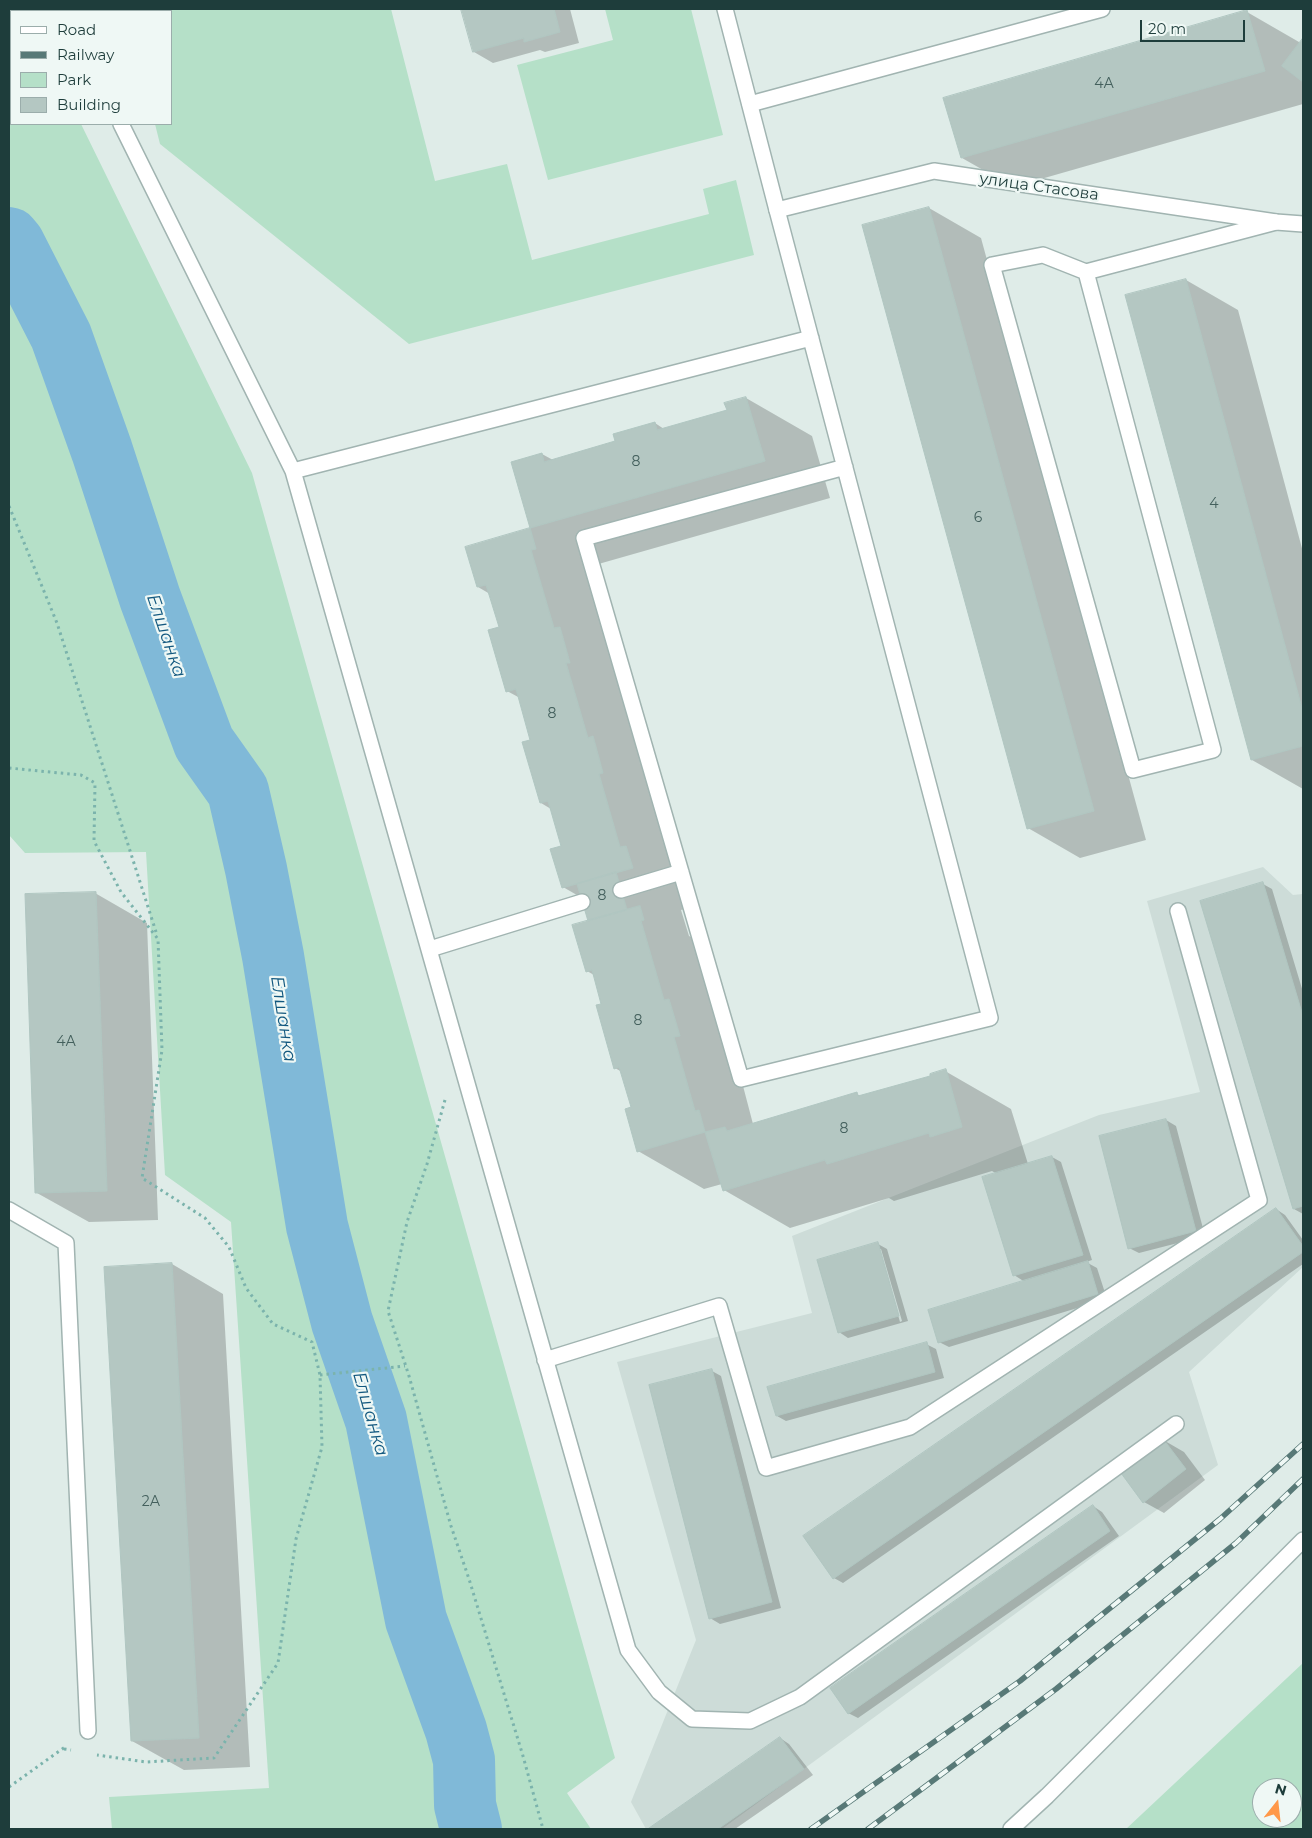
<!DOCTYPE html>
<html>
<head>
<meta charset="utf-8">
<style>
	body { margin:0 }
	#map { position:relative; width:1312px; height:1838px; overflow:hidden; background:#dfece8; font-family:Montserrat,sans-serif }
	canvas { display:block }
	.frame { position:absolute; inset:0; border:10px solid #1e3d3b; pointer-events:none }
	.legend { position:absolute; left:10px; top:10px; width:162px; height:115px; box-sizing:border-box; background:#eff8f5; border:1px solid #9badab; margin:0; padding:6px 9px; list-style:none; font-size:15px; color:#1e3d3b }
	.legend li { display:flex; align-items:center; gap:10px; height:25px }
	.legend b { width:25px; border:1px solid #9badab }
	.north { position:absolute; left:1252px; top:1778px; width:50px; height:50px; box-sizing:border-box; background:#eff8f5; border:1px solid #9badab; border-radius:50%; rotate:16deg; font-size:14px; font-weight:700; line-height:20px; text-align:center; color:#1e3d3b }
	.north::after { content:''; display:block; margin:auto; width:18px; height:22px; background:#ff9849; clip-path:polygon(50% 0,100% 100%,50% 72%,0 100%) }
	.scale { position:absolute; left:1140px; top:20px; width:105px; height:22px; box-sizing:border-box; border:2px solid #1e3d3b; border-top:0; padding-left:6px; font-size:15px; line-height:18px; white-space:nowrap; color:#1e3d3b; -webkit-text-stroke:4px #eff8f5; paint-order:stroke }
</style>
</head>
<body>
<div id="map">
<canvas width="1312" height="1838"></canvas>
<div class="frame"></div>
<ul class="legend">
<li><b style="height:6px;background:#fff"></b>Road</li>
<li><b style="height:6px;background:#587977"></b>Railway</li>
<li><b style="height:14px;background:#b5e0c8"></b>Park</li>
<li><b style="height:14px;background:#b4c7c2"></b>Building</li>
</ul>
<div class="north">N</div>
<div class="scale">20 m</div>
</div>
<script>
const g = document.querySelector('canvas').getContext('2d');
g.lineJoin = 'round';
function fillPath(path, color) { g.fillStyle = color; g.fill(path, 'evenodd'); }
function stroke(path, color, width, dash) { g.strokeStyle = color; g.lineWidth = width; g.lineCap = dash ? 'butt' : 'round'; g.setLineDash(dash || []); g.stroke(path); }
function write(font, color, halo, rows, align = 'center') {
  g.font = font + ' Montserrat,sans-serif'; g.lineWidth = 4.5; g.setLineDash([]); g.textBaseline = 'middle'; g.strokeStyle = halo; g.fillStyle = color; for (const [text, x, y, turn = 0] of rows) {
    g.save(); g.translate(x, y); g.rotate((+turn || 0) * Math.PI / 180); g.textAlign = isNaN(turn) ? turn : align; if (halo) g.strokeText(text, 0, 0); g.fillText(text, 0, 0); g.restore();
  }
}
const built = new Path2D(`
	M1263 867 1293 895 1303 894V1267L1189 1372 1218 1465 722 1829H646L631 1802 696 1640 617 1362 812 1313 792 1236 1099 1115 1200 1092 1147 901Z`);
const green = new Path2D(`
	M9 9H56V11H11V124H81L252 473 615 1758 567 1793 591 1829H112L109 1797 269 1788 231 1222 165 1175 146 852 25 853 9 835Z
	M128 9H391L435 181 507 164 532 260 709 214 703 189 736 180 754 255 409 344 160 144 155 124H171V11H129Z
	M605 9H691L723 135 548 180 517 65 613 40Z
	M1303 1663V1829H1126ZM1262 1788H1292V1818H1262Z`);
const shadow = new Path2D(`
	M463 9H570L579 43 545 52 540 50 493 63 474 52Z
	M1247 12 1299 42V45L1303 40V104L1013 187 962 158Z
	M929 208 981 238 1146 840 1080 858 1028 828Z
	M1186 280 1238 310 1303 552V789L1252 760Z
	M746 398 812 436 830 498 595 565 698 905 681 910 689 936 706 945 753 1124 857 1094 862 1097 931 1077 945 1071 1011 1109 1028 1164 1052 1157 1061 1162 1092 1260 1086 1262 1097 1268 1107 1299 949 1347 939 1342 1025 1282 1014 1275 997 1174 992 1171 894 1201 889 1198 790 1228 724 1190 722 1184 704 1189 638 1151 632 1108 622 1072 615 1068 603 1005 594 975 587 971 590 922 582 898 563 887 562 847 551 809 541 803 532 740 520 698 507 691 500 628 490 594 478 587 467 547 531 528 512 463 542 454 553 460 616 442 655 423 664 429 728 410Z
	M1263 884 1272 889 1303 992V1214L1294 1209Z
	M95 893 147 923 158 1220 89 1222 37 1193Z
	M1166 1120 1176 1126 1205 1236 1139 1253 1129 1248Z
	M1276 1209 1285 1215 1303 1240V1264L843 1583 834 1578Z
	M878 1244 887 1249 908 1321 848 1338 839 1332ZM879 1249H881L902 1321 900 1322Z
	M172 1264 223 1294 250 1767 184 1770 132 1741Z
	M926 1344 936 1349 944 1378 786 1421 777 1416Z
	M712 1371 721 1376 781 1608 720 1624 710 1618Z
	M1165 1441 1184 1452 1205 1480 1164 1513 1144 1502Z
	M1093 1506 1102 1512 1119 1536 858 1718 848 1713Z
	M780 1738 789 1744 813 1775 735 1829H650Z`);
const river = new Path2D(`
	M9 238 14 244 61 336 102 451 150 598 204 743 238 791 256 869 273 956 317 1226 342 1322 376 1420 416 1620 456 1730 464 1760 465 1805 471 1829`);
const building = new Path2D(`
	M461 9H554L560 32 524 42V38L473 52Z
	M1247 10 1265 71 961 158 943 98Z
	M1303 38V82L1282 66Z
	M929 207 1094 811 1027 829 862 225Z
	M1186 279 1303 712V746L1251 760 1125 295Z
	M746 397 765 461 530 528 511 462 542 453 544 462 615 441 613 434 655 422 657 430 727 410 724 403Z
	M530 528 536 549 531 550 554 628 560 627 570 663H566L588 738 593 736 603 773 599 774 620 847 626 846 633 868 562 888 550 849 561 846 548 801 540 803 522 742 530 740 516 689 506 692 488 630 499 627 486 585 477 587 465 547Z
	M616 872 627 910 588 921 577 884Z
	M1263 882 1303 1016V1206L1293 1209 1200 901Z
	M96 892 107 1191 35 1193 25 894Z
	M640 906 644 920 641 921 664 1000 669 999 680 1036 674 1037 695 1111 699 1110 705 1132 637 1152 625 1109 631 1107 619 1067 614 1069 596 1005 601 1004 592 970 586 972 572 925Z
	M946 1069 962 1127 930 1137 929 1133 827 1164 825 1160 723 1191 705 1132 725 1127 727 1131 857 1092 858 1096 930 1076V1074Z
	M1166 1119 1196 1231 1128 1249 1099 1136Z
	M1052 1156 1083 1255 1013 1276 982 1177Z
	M1276 1208 1303 1246V1252L833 1579 803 1536Z
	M878 1242 899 1316 838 1333 817 1260Z
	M1088 1261 1098 1294 938 1343 928 1310Z
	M172 1263 199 1738 131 1741 104 1267Z
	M927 1342 935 1372 776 1416 767 1387Z
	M712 1369 772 1602 709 1619 649 1385Z
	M1164 1440 1186 1469 1143 1503 1121 1473Z
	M1093 1505 1110 1531 848 1714 830 1688Z
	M780 1737 804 1769 718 1829H648Z`);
const path = new Path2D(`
	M9 506 57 623 157 935
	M9 768 81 775 95 783 94 841 121 892 158 939 162 1050 142 1178 205 1218 229 1247 246 1288 273 1324 312 1342 320 1375 322 1447 296 1539 278 1663 214 1758 146 1762 97 1755
	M445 1100 427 1164 407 1222 388 1311 409 1376 451 1526 469 1579 523 1756 543 1829
	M320 1375 405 1366
	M64 1749 71 1750
	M9 1787 65 1747`);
const service = new Path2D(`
	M93 9 94 11
	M750 104 1102 9
	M121 124 293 471 628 1650 659 1692 692 1719 750 1721 800 1697 1176 1424
	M777 210 990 1018 741 1079 584 538 845 467
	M1086 272 1213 750 1133 770 992 265 1043 255 1086 272 1276 222
	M293 471 811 338
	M621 890 681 872
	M430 949 582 902
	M9 1210 66 1243 88 1731
	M545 1360 719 1306 766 1468 910 1427 1259 1200 1178 911
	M1011 1829 1047 1796 1303 1540`);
const minor = new Path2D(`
	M725 9 777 210 934 171 1276 222 1303 224`);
const rail = new Path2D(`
	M811 1829 1020 1681 1220 1519 1303 1444
	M868 1829 1056 1689 1236 1543 1303 1479`);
const numberNames = [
	["4А",1104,84],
	["8",636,462],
	["4",1214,504],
	["6",978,518],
	["8",552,714],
	["8",602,896],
	["8",638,1021],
	["4А",66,1042],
	["8",844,1129],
	["2А",151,1502]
];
const streetNames = [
	["улица Стасова",1039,187,8]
];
const waterNames = [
	["Елшанка",166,636,71],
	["Елшанка",283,1019,81],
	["Елшанка",370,1414,74]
];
fillPath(built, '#cddcd8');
fillPath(green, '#b5e0c8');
fillPath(shadow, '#0003');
stroke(river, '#80b9d8', 62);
fillPath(building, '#b4c7c2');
stroke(building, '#b0c6c1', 1);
stroke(service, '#a1b4b1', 18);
stroke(minor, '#a1b4b1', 18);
stroke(path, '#7bb3ac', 3, [2.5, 4]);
stroke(service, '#fff', 15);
stroke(minor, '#fff', 15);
stroke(rail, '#587977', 5.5);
stroke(rail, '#eff8f5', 4, [11]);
write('14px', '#44605d', null, numberNames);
write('16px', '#1e3d3b', '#eff8f5', streetNames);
write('italic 18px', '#12587f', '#eff8f5', waterNames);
</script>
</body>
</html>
